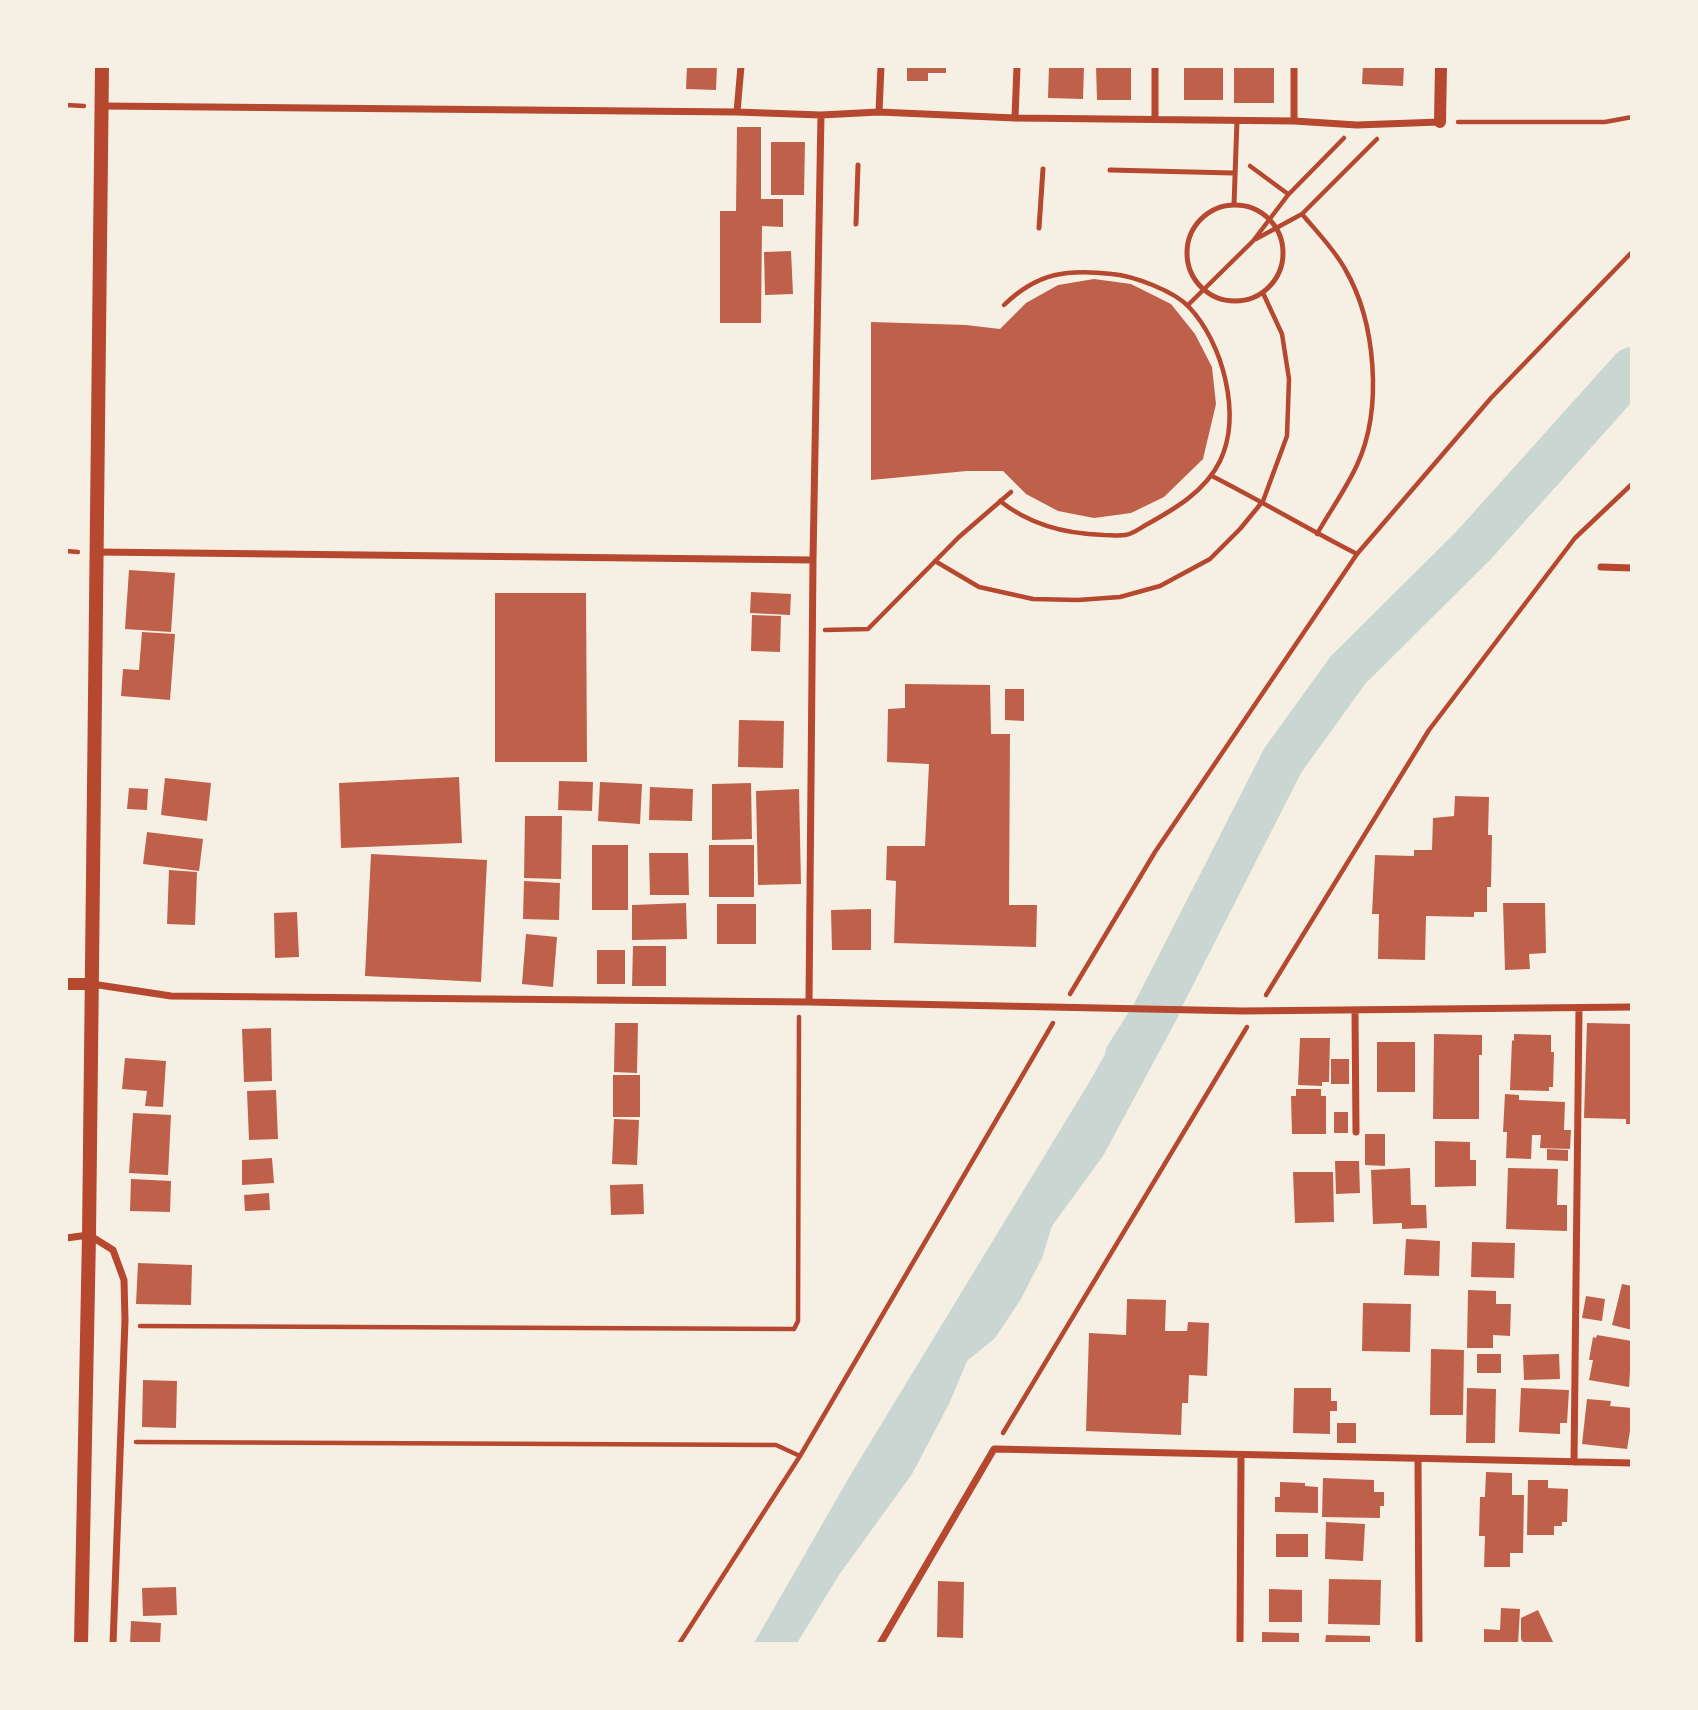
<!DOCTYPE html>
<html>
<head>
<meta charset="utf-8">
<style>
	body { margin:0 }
	#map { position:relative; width:1698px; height:1710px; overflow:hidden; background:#f6efe4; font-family:"Sofia Sans Condensed",sans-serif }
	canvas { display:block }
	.frame { position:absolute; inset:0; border:68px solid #f6efe4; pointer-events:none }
</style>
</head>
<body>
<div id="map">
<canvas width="1698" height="1710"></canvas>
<div class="frame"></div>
</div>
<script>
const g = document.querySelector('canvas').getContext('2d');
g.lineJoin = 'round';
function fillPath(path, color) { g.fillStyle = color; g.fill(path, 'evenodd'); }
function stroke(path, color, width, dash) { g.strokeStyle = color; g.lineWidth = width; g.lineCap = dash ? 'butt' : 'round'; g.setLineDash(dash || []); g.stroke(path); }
const water = new Path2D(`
	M1127 1015H1179L1103 1156 1052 1226 1042 1258 1021 1299 995 1338 967 1361 949 1404 912 1474 839 1575 797 1643H754L851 1474 1090 1081Z`);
const river = new Path2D(`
	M1127 1056 1153 1015 1283 760 1348 670 1473 546 1632 369`);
const building = new Path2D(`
	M687 66H717L716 90 686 89Z
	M907 66H946V73H928V81H907Z
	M1049 66H1084L1083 99 1048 98Z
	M1096 66H1131V100H1097Z
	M1184 66H1223V100H1184Z
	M1234 66H1274V103H1234Z
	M1363 66H1404L1403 86 1362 84Z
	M737 127H761V199H783V227L762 226 761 323H720V211H736Z
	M771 142H805L804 195H771Z
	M791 251 793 294 765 295 764 252Z
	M1094 279 1131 284 1171 304 1195 334 1212 367 1216 404 1203 459 1164 497 1131 513 1094 518 1058 511 1026 494 1003 471H967L871 480V322L966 325 1000 329 1026 303 1058 285Z
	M129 570 175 573 171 632 125 629Z
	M751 592 791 594 790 615 750 613Z
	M495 593H586L587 762H495Z
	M752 615 781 616 780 652 751 651Z
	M142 632 175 634 170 700 121 696 123 669 139 670Z
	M905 684 990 685 991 734H1010L1009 905H1037L1036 947 894 943 896 881 886 880 887 846H925L929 764 887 762 888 709 905 708Z
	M1005 689H1024V721L1005 720Z
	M739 720 784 721 783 768 738 767Z
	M459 777 462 843 341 848 339 783Z
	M165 778 211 783 207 821 161 815Z
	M559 781 593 782 592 811 558 810Z
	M600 782 642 784 640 824 598 821Z
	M751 783 752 839 712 840V784Z
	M650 787 693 789 692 821 649 820Z
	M129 788 148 789 147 810 127 809Z
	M799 789 801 884 758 885 756 791Z
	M1455 796 1489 797 1488 835H1492L1491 887H1487V912H1474V917L1426 916 1425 960 1378 959 1379 914H1372L1375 855 1414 856V850H1432L1433 818 1454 816Z
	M525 816H562L561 879 524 878Z
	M147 832 203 839 199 871 143 864Z
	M592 845H628V910H592Z
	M709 845H754V897H709Z
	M649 853H688L689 895H650Z
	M371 854 487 860 481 982 365 976Z
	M169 870 197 872 195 925 167 924Z
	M524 881 560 883 559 920 523 919Z
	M686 903 687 939 632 940V905Z
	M1503 903H1545L1546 953 1529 954 1530 969 1505 970Z
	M717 904H756V944H717Z
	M871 909V950H832L831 910Z
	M297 912 299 957 275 958 274 913Z
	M526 934 557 937 553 987 522 984Z
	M633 946H666V986H632Z
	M597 950H625V984H597Z
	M615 1023H638L637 1073 614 1072Z
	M1587 1023 1632 1024V1124H1626V1119L1584 1118Z
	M271 1028 272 1081 244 1082 242 1029Z
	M1434 1034 1482 1035V1055H1479V1119H1433Z
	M1514 1034 1551 1035V1052H1554L1553 1087H1549V1091L1510 1090 1512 1040 1514 1041Z
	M1300 1038H1330L1329 1082H1322V1086L1298 1085Z
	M1377 1042H1415V1092H1377Z
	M125 1058 166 1061 163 1107 145 1106 147 1091 122 1089Z
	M1331 1059H1349V1084H1331Z
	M613 1075H640V1117H613Z
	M1296 1089H1321V1096H1326V1134H1292L1291 1096H1296Z
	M276 1090 278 1139 249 1140 247 1091Z
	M1505 1094 1519 1095V1100L1565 1102 1564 1130H1571L1570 1149 1540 1148 1541 1135H1532L1531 1159 1506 1158 1507 1132H1503Z
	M1334 1112H1348V1133H1334Z
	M133 1113 171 1115 168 1175 129 1173Z
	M614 1119 639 1120 637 1165 612 1164Z
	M1365 1134H1385V1166L1365 1165Z
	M1435 1141 1470 1142V1160H1476V1186L1435 1187Z
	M1547 1149 1568 1150V1161L1547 1160Z
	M272 1158 274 1183 242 1185V1160Z
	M1335 1161H1359L1360 1193 1336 1194Z
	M1410 1168 1411 1205H1426L1427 1228 1402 1229V1223L1373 1224 1371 1170Z
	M1508 1168 1558 1169 1557 1205H1567V1231L1506 1229Z
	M1293 1172H1333L1334 1222 1295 1223Z
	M131 1179 171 1181 170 1212 130 1211Z
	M643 1184 644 1214 611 1215 610 1185Z
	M269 1193 270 1210 245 1211 244 1195Z
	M1406 1239 1440 1241 1439 1276 1404 1275Z
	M1472 1242 1515 1243 1514 1278 1471 1277Z
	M138 1263 192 1265 191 1305 136 1304Z
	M1622 1284 1632 1286V1330L1612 1325Z
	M1468 1290 1496 1291V1304H1511L1510 1336 1493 1335V1348H1467Z
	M1586 1296 1605 1299 1602 1321 1582 1318Z
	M1127 1299 1166 1300 1165 1331H1187L1188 1322 1209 1323 1207 1376 1189 1375 1188 1403H1182L1181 1435 1086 1431 1089 1333 1126 1335Z
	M1363 1303 1411 1304 1410 1352 1362 1351Z
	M1597 1335 1632 1341 1629 1387 1589 1380 1593 1360H1589L1593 1337 1596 1338Z
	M1431 1349 1464 1350 1463 1415H1430Z
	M1477 1354H1501V1373H1477Z
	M1559 1354 1560 1379 1524 1380 1523 1355Z
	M143 1380 177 1381 176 1428 142 1427Z
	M1294 1388H1331V1401H1337V1411H1330V1434L1293 1433Z
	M1467 1388 1496 1389 1495 1443H1466Z
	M1521 1388 1569 1390 1567 1423H1560V1434L1519 1432Z
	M1587 1399 1611 1401 1610 1406 1632 1408V1431H1630L1627 1449 1582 1444Z
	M1337 1423H1356V1443H1337Z
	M1486 1472 1512 1473V1495H1524L1523 1553H1510V1567H1484L1485 1536H1479L1480 1497H1485Z
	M1323 1478 1374 1480V1492H1384V1506H1380V1518L1322 1517Z
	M1528 1480H1548V1488L1568 1489 1567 1522H1562V1526H1554V1535H1527Z
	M1280 1482 1305 1483V1486L1318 1487V1513L1275 1512V1497H1280Z
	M1326 1522 1365 1524 1363 1561 1325 1559Z
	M1276 1534H1308V1557H1276Z
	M1329 1579 1381 1580 1380 1625 1328 1624Z
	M938 1581 964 1582 963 1638 937 1637Z
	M176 1587 177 1615 143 1616 142 1588Z
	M1269 1589 1302 1590V1622H1269Z
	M1501 1608 1520 1609 1518 1644H1484V1629L1500 1630Z
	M1538 1610 1554 1644H1524L1521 1639V1618Z
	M131 1621 161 1623 160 1644H130Z
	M1262 1632 1299 1633V1644H1262Z
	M1326 1635 1370 1636V1644H1325Z`);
const path = new Path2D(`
	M66 105 84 106
	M1458 122H1605L1632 117
	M1250 166 1288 194
	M1302 214C1317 232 1334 249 1345 269 1376 322 1383 409 1357 465 1346 489 1330 511 1317 534
	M1256 239 1302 214 1377 139
	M1188 305 1253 241 1288 195 1344 138
	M1212 476C1261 501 1308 529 1357 554
	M1000 501C1030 525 1066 534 1104 535 1111 535 1119 536 1125 535 1132 534 1139 529 1144 526 1173 510 1205 492 1220 461 1242 415 1223 343 1189 307 1174 291 1134 276 1112 274 1068 269 1038 272 1004 305
	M66 551 78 552
	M935 561 979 587 1033 599 1078 600 1120 597 1160 586 1210 559 1240 529 1263 501 1287 436 1289 379 1282 334 1263 293
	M825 630 868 629 959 537 1011 492
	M1070 994 1155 852 1357 554 1491 398 1632 252
	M1266 995 1429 730 1575 538 1632 484
	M140 1326 794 1329 798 1321 799 1017
	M1003 1433 1247 1027
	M136 1442 776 1445 800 1456
	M679 1644 800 1456 1053 1023`);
const service = new Path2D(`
	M1110 170 1233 173
	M1187 253a48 48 0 1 1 96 0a48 48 0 1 1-96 0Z
	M1234 205 1237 120
	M856 224 858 165
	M1039 228 1043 169`);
const minor = new Path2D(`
	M102 106 737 112 821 115 879 112 1015 118 1294 121 1357 125 1440 122
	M737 112 741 66
	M879 112 881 66
	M1015 118 1017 66
	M1155 119V66
	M1294 121V66
	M96 552 813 560
	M1601 567 1632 568
	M92 984 171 996 809 1002 1243 1011 1632 1007
	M809 1002 813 560 821 115
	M1355 1012 1356 1132
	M66 1238 89 1235 113 1250 124 1280 125 1320 113 1644
	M1418 1459 1419 1644
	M1574 1462 1579 1008
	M880 1644 994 1449 1632 1463
	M1240 1644 1241 1455`);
const tertiary = new Path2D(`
	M1440 122 1441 66
	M66 984H91`);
const secondary = new Path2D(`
	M81 1644 89 1235 102 66`);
fillPath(water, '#c9d6d2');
stroke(river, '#c9d6d2', 44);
fillPath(building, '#bf614a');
stroke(path, '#b5482f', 4.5);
stroke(service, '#b5482f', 5);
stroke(minor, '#b5482f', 7);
stroke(tertiary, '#b5482f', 12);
stroke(secondary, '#b5482f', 14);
</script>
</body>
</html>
